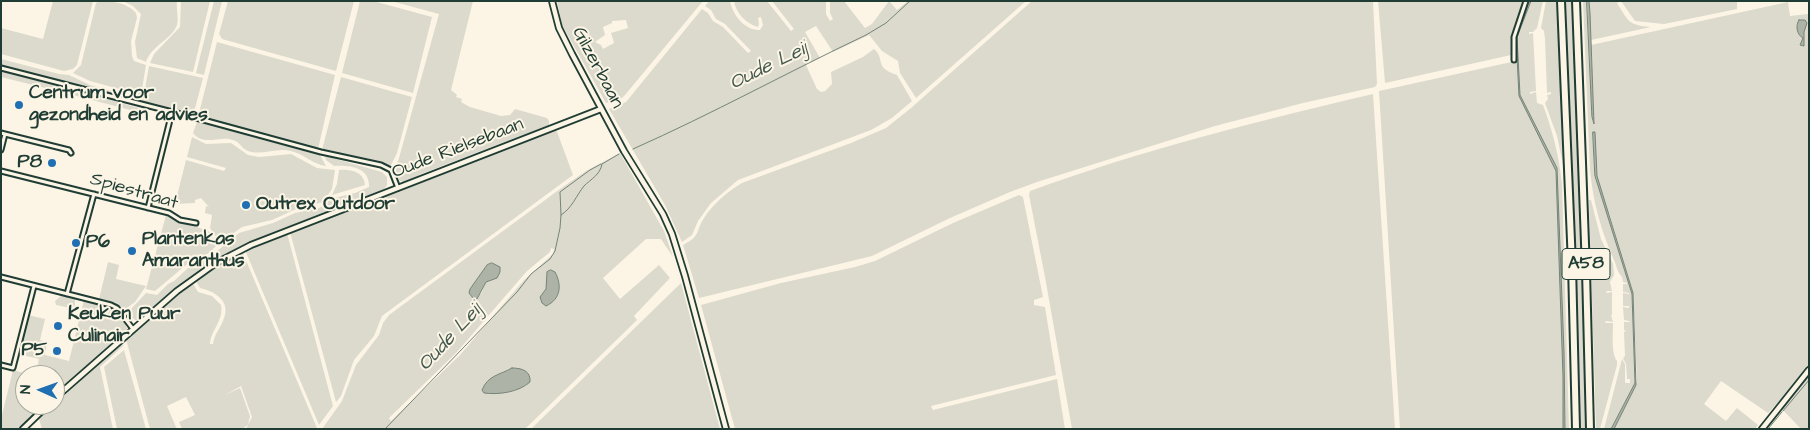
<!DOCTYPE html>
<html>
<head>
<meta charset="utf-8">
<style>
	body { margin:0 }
	#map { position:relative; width:1810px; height:430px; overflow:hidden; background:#fcf5e5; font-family:"Architects Daughter",sans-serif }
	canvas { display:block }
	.frame { position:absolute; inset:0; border:2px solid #1f3d34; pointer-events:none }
	.north { position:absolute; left:15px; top:365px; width:50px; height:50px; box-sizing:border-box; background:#fcf5e5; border:1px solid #a4ab9e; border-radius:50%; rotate:272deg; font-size:14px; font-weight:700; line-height:20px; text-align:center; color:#1f3d34 }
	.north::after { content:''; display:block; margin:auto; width:18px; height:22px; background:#1f6fb2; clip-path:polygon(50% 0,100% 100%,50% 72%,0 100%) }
</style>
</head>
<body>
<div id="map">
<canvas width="1810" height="430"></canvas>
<div class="frame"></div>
<div class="north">N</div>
</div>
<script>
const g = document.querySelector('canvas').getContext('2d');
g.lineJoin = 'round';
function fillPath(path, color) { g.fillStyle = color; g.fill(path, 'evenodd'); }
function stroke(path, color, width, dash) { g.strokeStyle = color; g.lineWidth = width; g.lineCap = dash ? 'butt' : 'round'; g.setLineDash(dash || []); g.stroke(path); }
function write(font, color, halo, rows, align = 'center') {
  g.font = font + ' "Architects Daughter",sans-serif'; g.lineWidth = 4; g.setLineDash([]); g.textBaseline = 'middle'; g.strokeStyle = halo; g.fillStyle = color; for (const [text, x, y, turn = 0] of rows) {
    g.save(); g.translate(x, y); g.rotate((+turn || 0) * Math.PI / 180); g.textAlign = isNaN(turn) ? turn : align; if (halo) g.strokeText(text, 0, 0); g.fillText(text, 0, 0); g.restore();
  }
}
const green = new Path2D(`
	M53 1H93L77 65 73 69 64 71 1 54V28L43 39Z
	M100 1C114 1 127 3 136 13L137 18 131 41 132 56 134 61 146 65 141 95 90 81 73 73 81 65 96 3Z
	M123 1H177C176 9 179 18 177 25 172 39 151 46 146 62L137 58 135 42 141 14 133 6Z
	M181 1H210L193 72 150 63 154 54 180 27Z
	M214 1H222L204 75 196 73Z
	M228 1H354L336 71 222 39 219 34Z
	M360 1H373L432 17 413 93 342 73Z
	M391 1H473L451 90 457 95 456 97 462 99 461 102 470 107 501 116 510 115 515 109 547 118 549 121V127L517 137 421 174 405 183 400 181 394 171 399 158 439 14Z
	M557 1H703L625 95 622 98 606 103 562 25ZM612 21 626 20 628 28 611 33 614 43 603 49 601 45 595 42 605 35 603 27 612 23Z
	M709 1H730C732 14 745 31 760 30L763 25 761 17 758 18 759 24 758 27C746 24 736 13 734 1H767L791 31 794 29 772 1H826V14L830 21 833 19 830 13V1H844L865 28 872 24 889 1 897 10 908 1H1026L916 98 900 73 898 61 882 51 869 35 833 52 816 26 805 32 820 58 806 65 817 89 821 92 825 91 832 84 831 72 863 57 874 49C886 59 873 67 897 75L912 101 892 118 871 130 738 180 711 203 698 221 692 235 682 242 665 205 609 109 626 102 702 9 708 13 713 21 723 27 748 53 751 51 725 24 716 19 711 10 705 6Z
	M1032 1H1373L1377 84 1375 87 1303 103 1215 126 1037 182 1010 192 950 218 872 256 699 298 683 245C701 236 695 232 704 218 713 204 728 191 742 183L851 143 886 128 911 108Z
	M1378 1H1526L1512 38 1511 55 1385 83Z
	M1528 1H1530L1516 37 1517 62V37L1531 1H1543L1537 28 1533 32H1529V34L1533 33 1536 91 1530 92V94L1536 92 1537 103 1543 105C1553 132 1559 156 1562 184L1569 429H1565L1563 324V429H1400L1379 91 1516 61 1515 35Z
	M1546 1H1557L1564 169 1557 136 1545 103 1548 99 1547 95 1551 94V92L1547 93 1545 39 1544 31 1541 28Z
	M1565 1H1573L1585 299 1587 429H1580L1577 309Z
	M1583 1H1587L1592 117 1594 124 1591 45 1788 2 1790 16 1808 14 1809 368 1792 388 1768 413 1721 381 1704 404 1726 421 1737 408 1758 425 1755 429H1614L1637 381 1633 293 1609 213 1607 214 1632 294 1635 383 1611 429H1604L1622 359 1625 364V383H1630V379H1627L1626 364 1623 358 1625 356 1624 332 1626 331 1624 330V322H1630L1629 321 1624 320 1623 307 1629 308V306H1623V293L1629 294V293L1623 292V284H1627V283L1623 282 1622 277C1617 272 1617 267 1614 260 1601 231 1593 202 1590 170Z
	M1589 1H1620L1617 3C1629 22 1628 25 1651 27L1591 40Z
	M1621 1H1737V9L1664 24 1635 21Z
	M217 42 335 75 318 149 198 117Z
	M1 59 59 74 69 75 90 85 143 100 149 66 203 78 193 116 1 65Z
	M1 71 66 88 65 93 1 77Z
	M341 77 412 97 397 153 391 165 389 166 322 150Z
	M70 89 139 108 138 112 69 94Z
	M1373 94 1395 429H1072L1045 277 1029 195 1030 191C1142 150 1258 121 1373 94Z
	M197 122 320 155 326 166C312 164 304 154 291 151 277 147 262 156 248 151 242 149 240 142 233 140 220 135 204 147 193 133Z
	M556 129 573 175 382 316 374 336 354 360 341 396 336 402 290 232Z
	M192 137 206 144 231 143 248 155 259 157 291 154 317 168 335 170 332 189 323 202 294 210 272 220 242 227 220 243 210 228 212 215 205 213 206 206 209 207 201 198 195 200V203L175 204 186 160 224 171 226 168 187 157Z
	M620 153 664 231 673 257 661 239H646L603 278 620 299 659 265 670 278 634 316 637 320 525 429H322L342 401 356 365 379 335 383 323 389 315 560 189 586 171ZM551 248 554 249 553 254 524 280 460 355 391 421 389 418 457 352 527 271 550 252ZM492 263 497 277 486 282 481 294 470 289 487 265ZM512 368 527 385C514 392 498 395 484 393L482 390C488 375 500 375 512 368Z
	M325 156 382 172 387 177V185L384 189 275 232 226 254 178 286 138 320H135L126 312 132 308 146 293 157 295 168 284 174 281 188 268 211 256 239 233 273 223 295 213 319 208 325 205 330 199 355 193 369 187C370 167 349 165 334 166L326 160Z
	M339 170C351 169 364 172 365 185L332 195 337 184Z
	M1019 195 1023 197 1043 297 1034 300V305L1045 307 1056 375 931 406 933 410 1057 379 1065 429H735L701 305 781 283 855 267 875 261 953 223Z
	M1589 200H1591L1601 239 1613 264 1614 275 1610 282 1612 291H1606L1607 293 1612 292V315H1611L1613 322 1606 321 1605 323H1613C1613 334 1611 353 1617 361V365L1600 429H1596Z
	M166 215 210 232 217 245 209 253 186 265 155 291 146 289Z
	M287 233 333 406 319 425 245 250Z
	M242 251 317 428 246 429 252 417 241 386 225 395 240 388 250 416 248 425 242 429H182L179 422 195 415 186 397 167 406 176 427 178 429H150L126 339 173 297 192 282 198 292 212 296 221 305C224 320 211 330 210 344H213C214 334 221 328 224 318 231 301 214 291 200 288L195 280Z
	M108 262 119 265 116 279 146 286 135 302 124 310 114 302 99 299Z
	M681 283 720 429H531Z
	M62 295 75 299V309L56 305 55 301Z
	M84 300C103 305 121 308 127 329L65 387 55 379V375L36 373 39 359 18 354 28 315 45 319 40 340 47 342 45 355 69 361Z
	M122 343 123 346 100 367 113 429H42L39 419Z
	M124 350 146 429H117L104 367Z
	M13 370 31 375H25V405H45L18 429H1V419Z
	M1809 374V429H1801L1781 408Z`);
const water = new Path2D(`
	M1530 1H1531L1517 37 1520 95 1557 168 1564 352 1565 429H1563V377L1556 171 1519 96 1516 37Z
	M1587 1H1589L1590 13 1594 124 1592 117Z
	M1799 20H1805L1807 23 1804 32V46L1800 45 1803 38C1797 35 1795 26 1799 20Z
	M1593 132H1595L1597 176 1633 293 1636 385 1614 429H1611L1635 383 1632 294 1595 176Z
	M492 263 500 267V272L497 278 486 282 477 299 473 298 469 293 470 289 487 265Z
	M551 270 555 272C562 285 561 299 546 306L542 303 540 297 546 289 547 272Z
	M512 368C522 368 531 371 530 382 519 392 499 395 484 393L482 390C488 375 500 375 512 368Z`);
const stream = new Path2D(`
	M633 149C712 114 788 72 866 35L886 23 910 1
	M561 215 560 192 590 170 601 164
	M1783 411 1809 380
	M385 429 517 292 531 274 550 259 555 251 560 228 561 215C572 208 576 196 584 186 591 179 600 175 602 164L619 154
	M1768 429 1782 412`);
const minor = new Path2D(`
	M1514 60V37L1526 1
	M1 68 196 118 321 152 381 165 391 170 398 188
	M1 133 69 150 71 153
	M1 150 5 134
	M1 171 169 213 180 220 196 223
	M148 208 172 112
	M1 277 111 305 117 308 133 329
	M67 294 94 194
	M1 365 13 368 34 286`);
const tertiary = new Path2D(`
	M552 1 559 28 572 54 624 151 663 214 672 234 685 276 726 429
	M55 398 177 291 216 263 251 245 601 109
	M23 429 48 405
	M1762 429 1809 370`);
const motorway = new Path2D(`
	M1561 1 1572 265 1576 429
	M1576 1 1586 270 1590 429`);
const markers = [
	[19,105,5,"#1f6fb2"],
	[52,163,5,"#1f6fb2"],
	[246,205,5,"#1f6fb2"],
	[76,243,5,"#1f6fb2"],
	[132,251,5,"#1f6fb2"],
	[58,326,5,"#1f6fb2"],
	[57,351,5,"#1f6fb2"]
];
const shields = [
	[1586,264,48]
];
const shieldNames = [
	["A58",1586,264]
];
const streetNames = [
	["Gilzerbaan",597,68,62],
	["Oude Rielsebaan",458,149,-21],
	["Spiestraat",134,192,16]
];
const poiNames = [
	["Centrum voor",29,94],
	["gezondheid en advies",29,116],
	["P8",42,163,"right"],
	["Outrex Outdoor",256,205],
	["Plantenkas",142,240],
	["Amaranthus",142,262],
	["P6",86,243],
	["Keuken Puur",68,315],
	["Culinair",68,337],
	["P5",47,351,"right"]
];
const waterNames = [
	["Oude Leij",769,67,-26],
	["Oude Leij",451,338,-47]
];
fillPath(green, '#dcdacc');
fillPath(water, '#aeb3a7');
stroke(water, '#758479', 1);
stroke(stream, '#758479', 1);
stroke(minor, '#1f3d34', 7);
stroke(tertiary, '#1f3d34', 8);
stroke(motorway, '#1f3d34', 10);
stroke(minor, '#fcf5e5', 3);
stroke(tertiary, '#fcf5e5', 4.5);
stroke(motorway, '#fcf5e5', 6);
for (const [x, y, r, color] of markers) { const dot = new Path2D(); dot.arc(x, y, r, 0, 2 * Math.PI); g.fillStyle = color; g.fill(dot); stroke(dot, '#fcf5e5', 2); }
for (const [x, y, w] of shields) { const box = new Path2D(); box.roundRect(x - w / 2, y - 15.5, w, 31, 4); g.fillStyle = '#fcf5e5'; g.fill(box); stroke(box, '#1f3d34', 1); }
write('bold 18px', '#1f3d34', null, shieldNames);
write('19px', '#1f3d34', '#fcf5e5', streetNames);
write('bold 19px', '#1f3d34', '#fcf5e5', poiNames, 'left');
write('italic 20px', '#435a51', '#fcf5e5', waterNames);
</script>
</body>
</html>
